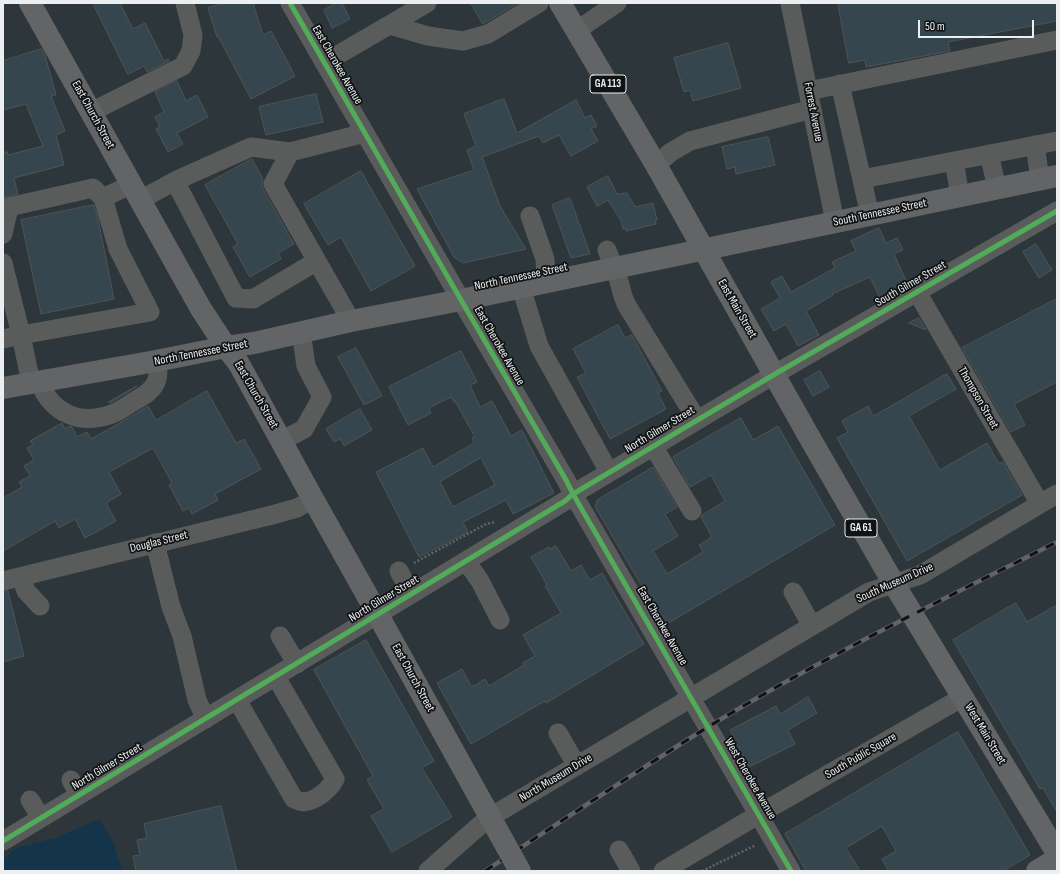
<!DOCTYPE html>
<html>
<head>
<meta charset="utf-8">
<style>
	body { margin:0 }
	#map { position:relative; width:1060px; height:874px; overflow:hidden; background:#26292b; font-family:"Sofia Sans Condensed",sans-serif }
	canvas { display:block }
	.frame { position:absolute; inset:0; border:4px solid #eceff1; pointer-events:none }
	.scale { position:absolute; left:918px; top:20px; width:116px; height:18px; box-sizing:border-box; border:2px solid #eceff1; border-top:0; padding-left:5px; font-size:12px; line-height:14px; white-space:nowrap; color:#eceff1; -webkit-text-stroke:3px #101213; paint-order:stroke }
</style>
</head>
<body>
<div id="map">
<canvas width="1060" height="874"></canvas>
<div class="frame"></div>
<div class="scale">50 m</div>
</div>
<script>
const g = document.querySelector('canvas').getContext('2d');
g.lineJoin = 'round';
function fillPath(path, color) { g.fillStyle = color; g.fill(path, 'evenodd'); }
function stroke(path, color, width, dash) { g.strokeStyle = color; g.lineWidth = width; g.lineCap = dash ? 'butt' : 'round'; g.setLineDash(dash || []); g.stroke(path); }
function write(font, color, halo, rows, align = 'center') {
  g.font = font + ' "Sofia Sans Condensed",sans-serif'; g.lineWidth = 3.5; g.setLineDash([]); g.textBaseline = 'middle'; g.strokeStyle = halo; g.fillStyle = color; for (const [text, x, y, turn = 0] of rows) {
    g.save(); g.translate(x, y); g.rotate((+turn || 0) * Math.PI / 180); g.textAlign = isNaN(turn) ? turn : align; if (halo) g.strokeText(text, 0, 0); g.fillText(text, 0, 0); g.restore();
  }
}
const built = new Path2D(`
	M3 3H1057V871H3Z`);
const green = new Path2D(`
	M99 819 113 842 122 871H3V860L16 848 56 838Z`);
const building = new Path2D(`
	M93 3H120L133 29 145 23 164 61 168 59 169 61 147 72 144 66 128 74Z
	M224 3H253L263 35 271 31 295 76 251 99 218 36 217 37 208 8Z
	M337 3H342L350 19 332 28 324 10Z
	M471 3H518L483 24Z
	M838 3H1057V21L948 42 950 51 866 67 865 60 849 63Z
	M728 43 741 88 693 101 690 90 684 92 674 58Z
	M42 49 45 55 56 95 51 96 65 131 56 135 64 165 14 178 18 194 3 198V152H7L8 155 43 146 26 104 3 110V61Z
	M177 81 186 101 197 95 208 117 177 133 183 144 168 152 156 129 160 127 155 117 164 112 155 92Z
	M316 94 323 122 266 135 259 107Z
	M504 99 517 133 576 100 585 118 591 115 597 126 591 129 598 141 571 156 559 135 543 143 539 136 482 157 500 206 526 249 463 263 454 257 417 189 474 170 467 150 476 146 464 114Z
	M768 137 775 165 736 174 735 167 727 169 722 147Z
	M252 159 263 179 262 185 263 189 294 244 278 253 281 259 250 277 233 247 238 244 205 185Z
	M361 171 415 266 371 291 341 237 328 245 304 204Z
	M608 176 617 194 627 193 635 207 653 203 657 220 655 221 656 224 626 231V228L623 229 621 221 608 200 597 206 587 187Z
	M570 198 590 254 571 258 552 205Z
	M94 205 98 219 114 299 41 314 21 220Z
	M879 228 886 243 897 238 903 250 894 254 908 285 880 298 870 277 832 294 833 295 806 311 819 335 798 346 786 324 774 331 761 309 780 298 771 282 782 276 791 292 835 268 832 262 856 251 851 241Z
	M1036 244 1052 270 1039 278 1023 252Z
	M1057 299V382L1014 404 1025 425 1011 432 962 348Z
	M919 318 926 330 909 323Z
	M618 325 625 338 632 335 662 391 658 393 666 409 610 439 577 377 586 373 573 349Z
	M356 348 382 396 364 405 338 357Z
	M461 351 477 382 470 385 480 407 492 401 511 436 522 430 554 493 513 514 506 500 463 522 468 532 419 557 376 472 423 448 433 467 474 443 472 438 475 437 455 401 454 402 451 397 429 408 431 413 408 425 389 387ZM481 458 495 485 453 507 440 482Z
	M820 371 829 387 813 396 804 380Z
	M947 374 956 389 909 416 940 470 987 443 999 464 1003 462 1022 495 907 561 837 438 848 432 842 421 868 406 873 416Z
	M137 386 114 401 110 403 109 402Z
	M207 391 236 443 244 439 261 469 215 494 218 500 192 514 189 508 183 511 169 485 172 483 153 448 109 472 121 494 106 503 116 521 85 538 75 519 59 528 55 521 3 551V498L22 487 19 482 30 476 24 466 34 460 27 448 33 445 30 441 62 423 65 429 69 426 72 427 77 437 87 432 91 439 125 420 148 406 156 420Z
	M360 409 372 430 344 446 340 439 334 442 326 429Z
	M741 418 753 440 778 426 835 525 665 625 595 507 597 500 653 467 677 507 665 514 678 536 653 551 667 574 703 552 699 545 712 537 701 517 702 515 725 501 711 475 690 487 673 457Z
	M556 546 571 571 581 565 590 580 602 573 644 644 546 703 545 701 471 744 437 683 462 669 471 686 473 685 474 686 485 679 489 686 524 665 523 663 535 656 523 635 561 613 545 586 547 585 531 557 549 547 550 549Z
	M8 591 24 656 3 662V592Z
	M1016 603 1027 622 1057 605V812L1043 788 1040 789 953 640Z
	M366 640 434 761 422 768 452 817 392 852 371 816 384 809 367 780 373 776 314 670Z
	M808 697 817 713 788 730 795 744 749 767 730 730 776 706 780 714Z
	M958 732 1030 855 1003 871H889L882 859 896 851 882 826 846 848 860 871H806L785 834Z
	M221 806 237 871H136L133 856 140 855 137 840 147 838 144 824Z`);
const path = new Path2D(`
	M414 563 486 524 495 522
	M702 871 756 845`);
const minor = new Path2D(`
	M290 3 461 300 566 480 573 494 791 871
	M790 3 835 222
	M390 25 428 36 463 41 488 34 539 3
	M576 31 617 3
	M324 63 427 3
	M840 84 870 215
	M808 91 1057 40
	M91 112 183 66 191 51 193 35 185 3
	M1035 145 1040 179
	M290 152 273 184 351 321
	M989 154 997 188
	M954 161 960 196
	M656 165 671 152 690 141 812 109
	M862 179 1057 141
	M140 200 175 181
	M530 216 545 259 546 282
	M3 234 9 207 93 188 103 198
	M607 250 614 268
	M317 261 253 299 236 298 175 181 251 147 290 152 365 133
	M3 263 21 335 3 339
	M615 267 623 296 626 304 697 420
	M521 287 539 346 609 472
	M917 292 1040 504
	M39 382C52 413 79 426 112 414 119 412 126 406 133 402 141 397 152 392 156 382 159 376 158 368 156 361
	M31 383 21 335 150 312 118 249 103 198 132 184
	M281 441 304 429 322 397 306 366 301 332
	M653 446 692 511
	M155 543 171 607 182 636 197 700 206 719
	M466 561 480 581 500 620
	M399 571 411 594
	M21 577 26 591 40 606
	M3 581 272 515 297 508 313 499
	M793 592 812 626
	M280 636 297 664
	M237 700 294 799C297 800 301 802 304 802 316 801 330 789 335 779L276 677
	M558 733 577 766
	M71 780 79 795
	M30 800 41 818
	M3 841 565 501 573 494 775 374 1057 211
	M619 850 631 871
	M428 871 487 819 869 592 920 575 1057 494
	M663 871 768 809 963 697`);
const major = new Path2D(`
	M30 3 201 309 226 347 239 364 313 499 368 597
	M560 3 656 165 811 440 894 584 1057 853
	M3 388 156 361 226 347 254 343 351 321 461 300 1057 176
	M1037 871 1057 859`);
const rail = new Path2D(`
	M485 871C559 823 632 774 708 727 820 659 940 601 1057 542`);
const majorBridge = new Path2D(`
	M368 597 520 871`);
const cycleway = new Path2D(`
	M290 3 461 300 566 480 573 494 791 871
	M3 841 565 501 573 494 775 374 1057 211`);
const shields = [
	[608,84,36],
	[861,528,32]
];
const shieldNames = [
	["GA 113",608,84],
	["GA 61",861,528]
];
const streetNames = [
	["East Cherokee Avenue",337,65,60],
	["Forrest Avenue",813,112,79],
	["East Church Street",93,115,61],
	["South Tennessee Street",880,213,-12],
	["North Tennessee Street",521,277,-12],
	["South Gilmer Street",911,284,-30],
	["East Main Street",737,309,60],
	["East Cherokee Avenue",499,346,60],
	["North Tennessee Street",201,353,-11],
	["East Church Street",256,395,60],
	["Thompson Street",978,398,60],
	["North Gilmer Street",660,430,-31],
	["Douglas Street",159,542,-14],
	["South Museum Drive",895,583,-24],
	["North Gilmer Street",384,599,-31],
	["East Cherokee Avenue",662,626,60],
	["East Church Street",413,678,61],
	["West Main Street",985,734,59],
	["South Public Square",861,756,-30],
	["North Gilmer Street",107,767,-31],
	["North Museum Drive",556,778,-31],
	["West Cherokee Avenue",750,779,60]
];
fillPath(built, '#2d363b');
fillPath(green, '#143549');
fillPath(building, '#36464f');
stroke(building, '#515355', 1);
stroke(path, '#626364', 2.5, [2, 2]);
stroke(minor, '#5a5c5c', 19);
stroke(major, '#636465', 22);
stroke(rail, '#626364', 4.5);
stroke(rail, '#101213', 3, [9]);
stroke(majorBridge, '#636465', 22);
stroke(cycleway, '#51ab58', 5);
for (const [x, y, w] of shields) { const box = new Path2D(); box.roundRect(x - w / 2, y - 9, w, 18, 3); g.fillStyle = '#101213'; g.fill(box); stroke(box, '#eceff1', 1); }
write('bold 11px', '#eceff1', null, shieldNames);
write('12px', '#eceff1', '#101213', streetNames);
</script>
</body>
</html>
